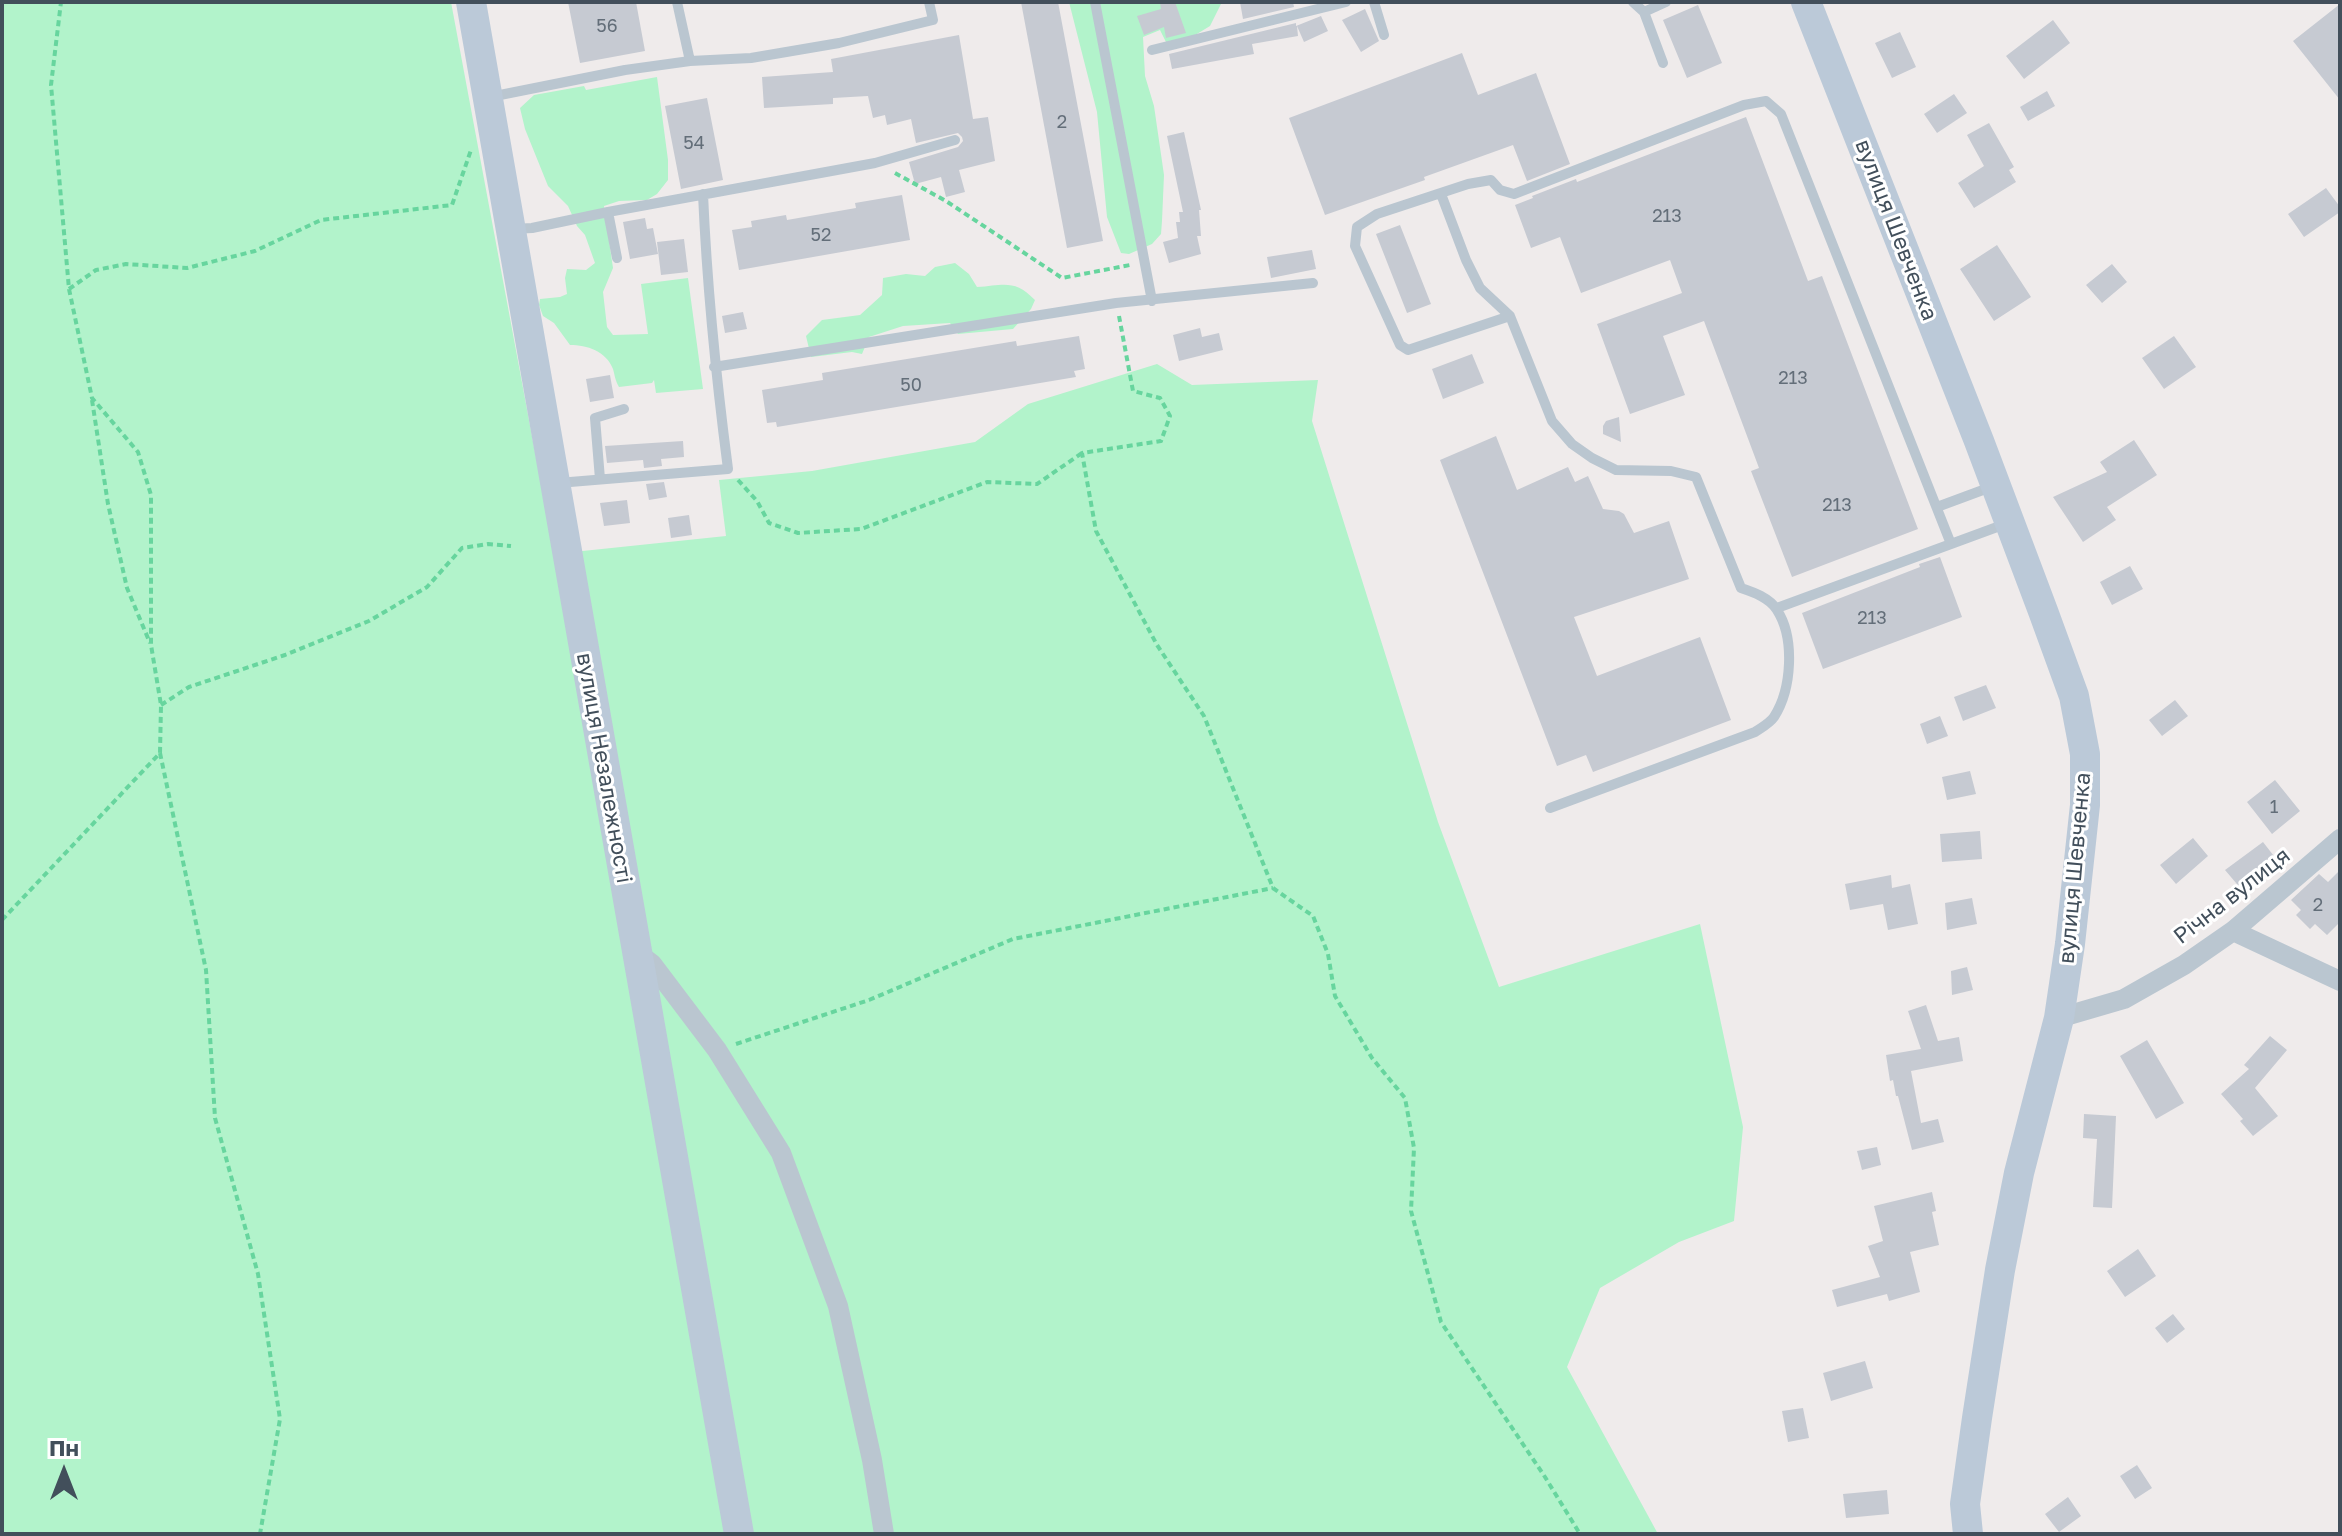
<!DOCTYPE html>
<html>
<head>
<meta charset="utf-8">
<style>
	body { margin:0 }
	#map { position:relative; width:2342px; height:1536px; overflow:hidden; background:#efebeb; font-family:"Golos Text",sans-serif }
	canvas { display:block }
	.frame { position:absolute; inset:0; border:4px solid #424f5b; pointer-events:none }
	.north { position:absolute; left:24px; top:1432px; width:80px; height:80px; -webkit-text-stroke:6px #fff; paint-order:stroke; rotate:0deg; font-size:22px; font-weight:700; line-height:32px; text-align:center; color:#424f5b }
	.north::after { content:''; display:block; margin:auto; width:28px; height:36px; background:#424f5b; clip-path:polygon(50% 0,100% 100%,50% 72%,0 100%) }
</style>
</head>
<body>
<div id="map">
<canvas width="2342" height="1536"></canvas>
<div class="frame"></div>
<div class="north">Пн</div>
</div>
<script>
const g = document.querySelector('canvas').getContext('2d');
g.lineJoin = 'round';
function fillPath(path, color) { g.fillStyle = color; g.fill(path, 'evenodd'); }
function stroke(path, color, width, dash) { g.strokeStyle = color; g.lineWidth = width; g.lineCap = dash ? 'butt' : 'round'; g.setLineDash(dash || []); g.stroke(path); }
function write(font, color, halo, rows, align = 'center') {
  g.font = font + ' "Golos Text",sans-serif'; g.lineWidth = 6; g.setLineDash([]); g.textBaseline = 'middle'; g.strokeStyle = halo; g.fillStyle = color; for (const [text, x, y, turn = 0] of rows) {
    g.save(); g.translate(x, y); g.rotate((+turn || 0) * Math.PI / 180); g.textAlign = isNaN(turn) ? turn : align; if (halo) g.strokeText(text, 0, 0); g.fillText(text, 0, 0); g.restore();
  }
}
const green = new Path2D(`
	M2 2H451L554 554 726 536 719 480 812 471 975 442 1028 404 1157 364 1192 385 1318 380 1312 421 1438 822 1499 987 1700 924 1743 1127 1734 1221 1679 1242 1600 1288 1567 1367 1658 1534H2Z
	M1069 2H1222L1210 26 1187 40 1166 42 1160 30 1143 37 1145 76 1154 106 1164 175 1162 221 1161 234 1152 244 1129 254 1121 253 1107 217 1097 112Z
	M657 77 668 160V180L657 194 647 200 619 201 604 206 613 268 603 292 607 327 613 335 648 334 641 284 688 278 703 389 656 393 654 380 652 383 619 387C615 380 615 376 613 369 606 351 587 345 570 345L554 323 543 316 539 305 540 299 560 297 567 294 565 278 567 269 586 270 595 263 585 235 577 226 568 206 548 186 525 129 520 108 534 95 584 86 586 90Z
	M955 263 969 274 977 287C1004 285 1015 279 1035 300L1031 309 1013 329 958 334 950 323 903 326 869 337 862 354 852 352 811 357 806 336 822 320 860 315 882 295 883 278 906 274 925 276 935 267Z`);
const building = new Path2D(`
	M568 2H636L645 51 580 63Z
	M1021 2H1058L1103 241 1067 248Z
	M1160 2H1175L1186 33 1166 38 1164 27 1144 35 1137 16 1161 9Z
	M1240 2H1293L1294 7 1243 19Z
	M2340 4V100L2293 41Z
	M1698 5 1722 63 1687 78 1663 20Z
	M1365 9 1379 41 1361 52 1342 20Z
	M1321 16 1328 31 1304 42 1297 26 1298 36 1252 44 1254 54 1172 69 1169 54 1296 23V26Z
	M2053 20 2070 43 2024 79 2006 56Z
	M1900 32 1916 67 1892 78 1875 43Z
	M959 35 973 119 988 117 995 161 959 170 965 192 946 197 941 177 915 184 909 162 958 147 963 141 962 137 958 133 916 143 911 119 887 125 885 115 873 118 868 96 833 98V104L764 108 762 77 833 72 831 59Z
	M1462 53 1478 95 1536 73 1570 164 1527 181 1513 145 1424 177 1425 180 1325 215 1289 118Z
	M2047 91 2055 106 2028 121 2020 107Z
	M1954 94 1967 113 1937 133 1924 114Z
	M707 98 723 180 681 189 665 106Z
	M1746 117 1808 281 1822 276 1918 529 1792 577 1751 471 1759 468 1704 321 1663 336 1685 395 1630 414 1597 324 1682 293 1670 260 1581 293 1560 237 1531 248 1515 205 1533 198 1532 196 1576 179 1577 182Z
	M1989 123 2014 167 2009 170 2016 182 1974 208 1958 183 1984 166 1967 135Z
	M1184 132 1201 210H1199L1201 236H1197L1201 254 1169 263 1163 242 1178 238 1176 222H1180L1179 212H1183L1167 136Z
	M2326 188 2340 207V212L2304 237 2288 214Z
	M902 195 910 240 739 270 732 230 752 227 751 221 786 215 787 220 856 208 855 203Z
	M645 218 647 229 653 228 658 254 630 259 623 222Z
	M1400 225 1431 304 1407 313 1376 234Z
	M684 239 688 272 661 275 657 242Z
	M1997 245 2031 297 1994 321 1960 269Z
	M1312 250 1316 269 1271 278 1267 257Z
	M2112 264 2127 282 2102 303 2086 285Z
	M743 312 747 329 725 333 722 316Z
	M1200 328 1202 337 1219 333 1223 350 1179 361 1173 335Z
	M1079 336 1085 369 1074 371 1076 377 777 427 776 422 767 423 762 390 823 380 822 373 1016 341 1017 346Z
	M2174 336 2196 367 2164 389 2142 358Z
	M1472 354 1484 383 1443 399 1432 369Z
	M610 375 614 398 590 402 586 379Z
	M1619 417 1621 442 1603 434V426L1606 421Z
	M1496 436 1517 490 1568 467 1575 482 1588 476 1603 509 1619 511 1624 514 1634 533 1669 521 1689 579 1574 617 1597 676 1700 637 1731 720 1593 772 1586 755 1557 766 1440 460Z
	M2134 440 2157 475 2107 507 2116 520 2083 542 2053 497 2107 472 2100 462Z
	M683 441 684 457 661 459 662 466 644 468 643 460 607 463 605 446Z
	M664 482 667 497 649 500 646 484Z
	M627 500 630 523 604 526 600 503Z
	M689 515 692 535 671 538 668 518Z
	M1940 557 1962 617 1823 669 1802 613 1920 567 1919 564Z
	M2130 566 2143 589 2112 605 2100 582Z
	M1986 685 1996 708 1963 721 1954 697Z
	M2175 700 2188 716 2162 736 2149 720Z
	M1940 716 1948 736 1927 744 1920 724Z
	M1970 771 1976 794 1947 800 1942 777Z
	M2275 780 2300 811 2272 834 2247 802Z
	M1980 831 1982 859 1942 862 1940 834Z
	M2193 838 2208 856 2176 884 2160 865Z
	M2263 842 2277 860 2242 890 2225 870Z
	M2340 870V922L2327 935 2315 924 2310 929 2296 915 2301 910 2291 900 2319 874 2328 882Z
	M1891 875 1892 888 1910 884 1918 924 1888 930 1883 904 1850 910 1845 884Z
	M1972 898 1977 924 1947 930 1945 903Z
	M1967 967 1973 990 1952 995 1951 971Z
	M1926 1005 1938 1041 1959 1037 1963 1061 1911 1071 1921 1123 1938 1119 1944 1142 1912 1150 1898 1096H1896L1893 1080 1890 1081 1886 1055 1921 1049 1908 1011Z
	M2270 1036 2287 1050 2255 1088 2278 1116 2253 1136 2240 1121 2243 1119 2221 1094 2249 1069 2244 1065Z
	M2147 1040 2184 1103 2156 1119 2120 1056Z
	M2084 1114 2116 1116 2112 1208 2093 1207 2097 1139 2083 1138Z
	M1877 1147 1881 1165 1862 1170 1857 1151Z
	M1932 1192 1936 1211 1932 1212 1939 1245 1910 1252 1920 1292 1889 1301 1887 1294 1837 1307 1832 1290 1880 1277 1868 1246 1883 1241 1874 1206Z
	M2138 1249 2156 1276 2125 1297 2107 1271Z
	M2173 1314 2185 1329 2167 1343 2155 1328Z
	M1865 1361 1873 1388 1831 1401 1823 1373Z
	M1803 1408 1809 1438 1788 1442 1782 1411Z
	M2137 1465 2152 1488 2135 1499 2120 1476Z
	M1887 1490 1889 1514 1846 1518 1843 1494Z
	M2068 1497 2081 1516 2059 1532 2045 1514Z`);
const path = new Path2D(`
	M895 173 946 201 1062 278 1130 265
	M69 289 96 270 126 264 187 268 255 251 321 220 452 205 471 150
	M1119 316 1133 391 1160 398 1170 416 1161 441 1082 453 1096 531 1157 645 1204 716 1273 888 1313 916 1328 954 1335 996 1372 1058 1405 1098 1414 1148 1411 1211 1441 1322 1545 1477 1580 1534
	M92 400 108 504 127 588 150 643
	M738 480 757 501 769 523 798 533 861 529 987 482 1037 484 1082 453
	M161 705 189 687 285 655 369 621 427 587 462 548 488 544 511 546
	M160 753 206 970 215 1118 258 1274 280 1419 260 1534
	M2 920 160 753 161 705 151 645V495L138 452 92 398 69 289 51 85 61 2
	M736 1044 869 1000 1013 939 1273 888`);
const lane = new Path2D(`
	M677 2 690 61
	M1095 2 1152 301
	M1374 2 1384 35
	M1633 2 1644 12
	M1152 50 1346 2
	M1663 63 1644 12 1666 2
	M490 97 625 70 690 61 751 58 839 43 933 20 929 2
	M1441 194 1466 260 1480 288 1510 316 1552 421 1572 444 1592 458 1616 470 1671 471 1696 477 1741 588C1753 592 1770 598 1777 610 1795 638 1792 689 1774 717 1770 723 1761 728 1755 732L1550 808
	M608 212 617 258
	M513 229 532 228 608 212 875 163 955 140
	M1510 316 1408 350 1400 345 1355 246 1357 227 1377 214 1468 184 1491 180 1500 190 1514 194 1744 105 1766 101 1781 114 1951 544
	M714 367 1116 303 1313 283
	M600 479 595 418 624 409
	M558 483 728 469C716 377 707 287 703 194
	M1937 507 1991 487
	M1777 608 2008 523`);
const street = new Path2D(`
	M2233 931 2340 981
	M636 952 652 964 717 1050 781 1153 838 1306 872 1460 884 1534
	M2059 1018 2124 999 2184 965 2233 931 2340 839`);
const secondary = new Path2D(`
	M471 2 739 1534
	M1806 2 1979 441 2043 611 2074 696 2085 754V805L2070 944 2059 1018 2019 1173 2000 1270 1977 1418 1965 1504 1968 1534`);
const numberNames = [
	["56",607,26],
	["2",1062,122],
	["54",694,143],
	["213",1667,216],
	["52",821,235],
	["213",1793,378],
	["50",911,385],
	["213",1837,505],
	["213",1872,618],
	["1",2274,807],
	["2",2318,905]
];
const streetNames = [
	["вулиця Шевченка",1896,230,69],
	["вулиця Незалежності",604,768,80],
	["вулиця Шевченка",2075,868,-85],
	["Річна вулиця",2232,896,-38]
];
fillPath(green, '#b2f3cb');
fillPath(building, '#c6cad2');
stroke(path, '#67d59e', 4, [6, 4]);
stroke(lane, '#bac6d0', 10);
stroke(street, '#bac6d0', 20);
stroke(secondary, '#bbc9d8', 30);
write('18px', '#636e79', null, numberNames);
write('22px', '#424f5b', '#fff', streetNames);
</script>
</body>
</html>
